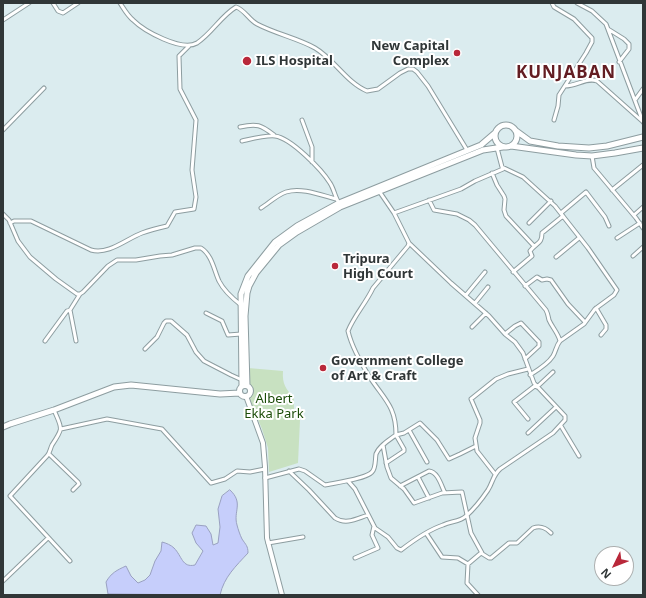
<!DOCTYPE html>
<html>
<head>
<meta charset="utf-8">
<style>
	body { margin:0 }
	#map { position:relative; width:646px; height:598px; overflow:hidden; background:#dbecef; font-family:"Noto Sans",sans-serif }
	canvas { display:block }
	.frame { position:absolute; inset:0; border:4px solid #303637; pointer-events:none }
	.north { position:absolute; left:594px; top:546px; width:40px; height:40px; box-sizing:border-box; background:#fff; border:1px solid #acafaf; border-radius:50%; rotate:227deg; font-size:11px; font-weight:700; line-height:16px; text-align:center; color:#303637 }
	.north::after { content:''; display:block; margin:auto; width:14px; height:18px; background:#b9283a; clip-path:polygon(50% 0,100% 100%,50% 72%,0 100%) }
</style>
</head>
<body>
<div id="map">
<canvas width="646" height="598"></canvas>
<div class="frame"></div>
<div class="north">N</div>
</div>
<script>
const g = document.querySelector('canvas').getContext('2d');
g.lineJoin = 'round';
function fillPath(path, color) { g.fillStyle = color; g.fill(path, 'evenodd'); }
function stroke(path, color, width, dash) { g.strokeStyle = color; g.lineWidth = width; g.lineCap = dash ? 'butt' : 'round'; g.setLineDash(dash || []); g.stroke(path); }
function write(font, color, halo, rows, align = 'center') {
  g.font = font + ' "Noto Sans",sans-serif'; g.lineWidth = 4; g.setLineDash([]); g.textBaseline = 'middle'; g.strokeStyle = halo; g.fillStyle = color; for (const [text, x, y, turn = 0] of rows) {
    g.save(); g.translate(x, y); g.rotate((+turn || 0) * Math.PI / 180); g.textAlign = isNaN(turn) ? turn : align; if (halo) g.strokeText(text, 0, 0); g.fillText(text, 0, 0); g.restore();
  }
}
const green = new Path2D(`
	M248 368 283 371C282 384 286 389 294 398V418L300 420 298 463 269 472 268 448 262 429 250 401 247 390Z`);
const water = new Path2D(`
	M230 490C244 503 233 511 237 525 238 529 240 535 242 539 246 545 248 546 248 553 236 566 224 577 220 595L108 594 106 582C111 573 117 570 126 566L131 576 138 583 145 580 150 575 155 561 161 551 162 542C166 543 171 545 174 548 182 556 182 568 195 565L203 551 196 543 192 533 196 525 206 526 211 534 213 545 218 543 220 527 218 509 222 496Z`);
const minor = new Path2D(`
	M53 3 58 11 63 13 78 3
	M120 3C124 9 127 15 133 20 144 31 182 52 197 43 212 33 221 16 236 7 245 10 249 20 257 24 276 34 297 38 315 48 334 59 347 83 367 91L378 89 400 73 408 69H413L417 72 428 86 467 150
	M552 3 554 7 574 19 592 38V42L586 53 559 95 558 106 554 120
	M577 3 592 11 606 24 643 122
	M3 20 29 3
	M608 29 624 39 629 44V49L619 62
	M565 86C577 86 587 77 597 81L642 121
	M635 100 643 89
	M302 120 312 147V162
	M240 127C257 123 261 125 274 135
	M3 130 44 88
	M242 141C251 139 266 135 275 136 291 138 322 170 330 183 334 189 335 197 339 203
	M497 148 502 167 523 177 555 206 588 248 617 290 614 295 595 309 584 324 560 341
	M592 156 594 168 636 218 643 228
	M492 173 497 185 504 196 505 199 504 210 506 216 534 246
	M612 190 643 165
	M429 200 434 210 457 214 469 220 475 225 546 310C548 314 548 316 549 320 552 327 558 333 560 341 556 346 556 351 553 356 548 364 538 370 530 375
	M261 208C269 203 277 195 286 192 301 187 321 195 336 199
	M394 213 461 189 475 181 503 169
	M561 213 586 192 605 217 609 226
	M3 214 9 220 18 241 30 257 56 279 77 294H80L83 292 108 266 117 260H136L160 256 172 255 195 248H201C212 255 214 270 219 281 224 291 232 298 241 305
	M634 215 643 207
	M10 223 14 221H31L91 250C109 255 126 239 142 233 150 230 158 228 167 226L175 212 194 209 196 197 192 170 196 120 180 89 179 56 189 46
	M529 223 551 201
	M617 238 640 223
	M633 256 643 247
	M556 257 579 238
	M513 272 532 256 530 251C537 242 542 244 542 233L563 216
	M525 286 537 277 542 280 547 279 551 280 568 304 585 322
	M466 295 485 272
	M475 303 488 287
	M596 308 606 325V329L601 335
	M206 313 222 321 228 335 241 334
	M472 327 486 313
	M505 334 515 326 521 323 539 342V346L525 359
	M45 341 67 311 70 310
	M76 341 70 310 80 294
	M145 349 157 337 164 323 166 321H171L187 335 196 352 204 361 231 375 242 380
	M537 387 553 372
	M54 410C62 429 64 427 52 445 50 449 50 453 47 456L10 496 70 561
	M528 419 514 402 536 385
	M561 426 579 456
	M61 429 107 419 162 429 211 483 225 479 237 471 250 472 265 469
	M409 430 427 462
	M528 433 556 407
	M383 445 387 467 391 478 404 489 414 503 442 493 462 492 471 533 482 553
	M49 454 78 482 79 484 73 490
	M386 463 404 451V449L396 435 404 433 420 423 437 440 449 459 460 454 476 446
	M289 471 309 490 335 518C346 525 356 519 368 515
	M495 474 477 451 475 438 480 423V420L471 399 496 379 508 374 528 369
	M418 477 429 498
	M265 478 299 469 305 471 325 485C334 483 366 479 372 472 376 468 375 460 376 454 379 446 389 440 396 435 396 407 385 400 371 379 362 365 352 348 348 331 354 316 366 303 373 288L408 246 409 243 394 213 379 191
	M348 481 355 489 375 528 388 537 397 548 401 550C414 540 428 530 443 525 451 521 460 522 466 516 474 509 482 499 488 490 493 482 493 475 500 469L553 433 565 420V416L534 383 523 353 515 342 505 334 489 316 451 283 409 243
	M400 486 429 471C438 472 441 485 445 493
	M426 533 442 557 458 558 468 564 481 553 489 558H491L509 543H517L533 528C541 525 546 528 551 533
	M268 543 303 537
	M355 558 378 548 372 535 374 526
	M468 564 467 583 478 595
	M3 581 48 538`);
const tertiary = new Path2D(`
	M246 396 263 443 265 467 267 538 282 595`);
const primary = new Path2D(`
	M495 136a11 11 0 1 1 22 0a11 11 0 1 1-22 0Z
	M515 130 530 141 558 146 589 148 607 146 643 137
	M511 146 576 155 592 156 615 153 643 148
	M239.5 391a5.5 5.5 0 1 1 11 0a5.5 5.5 0 1 1-11 0Z
	M242 386 241 294 248 276 275 242 297 226 339 203 481 145 495 133
	M247 386 245 316 247 293 249 286 256 273 279 245 297 232 340 207 483 150 503 147
	M3 427 10 424 54 410 114 387 131 385 220 394 240 393`);
const markers = [
	[457,53,4,"#b9283a"],
	[247,61,5,"#b9283a"],
	[335,266,4,"#b9283a"],
	[323,368,4,"#b9283a"]
];
const poiNames = [
	["New Capital",449,46,"right"],
	["Complex",449,61,"right"],
	["ILS Hospital",256,61],
	["Tripura",343,259],
	["High Court",343,274],
	["Government College",331,361],
	["of Art & Craft",331,376]
];
const parkNames = [
	["Albert",274,399],
	["Ekka Park",274,414]
];
const districtNames = [
	["KUNJABAN",566,73]
];
fillPath(green, '#c8e1c1');
fillPath(water, '#c6cefb');
stroke(water, '#99a0c0', 1);
stroke(minor, '#8d9da0', 5);
stroke(tertiary, '#8d9da0', 6);
stroke(primary, '#8d9da0', 7);
stroke(minor, '#fff', 3);
stroke(tertiary, '#fff', 4);
stroke(primary, '#fff', 5);
for (const [x, y, r, color] of markers) { const dot = new Path2D(); dot.arc(x, y, r, 0, 2 * Math.PI); g.fillStyle = color; g.fill(dot); stroke(dot, '#fff', 1.5); }
write('bold 13px', '#303637', '#fff', poiNames, 'left');
write('13px', '#1a4b07', '#fff', parkNames);
g.letterSpacing = '1px';
write('bold 17px', '#631d22', '#fff', districtNames);
g.letterSpacing = '0px';
</script>
</body>
</html>
